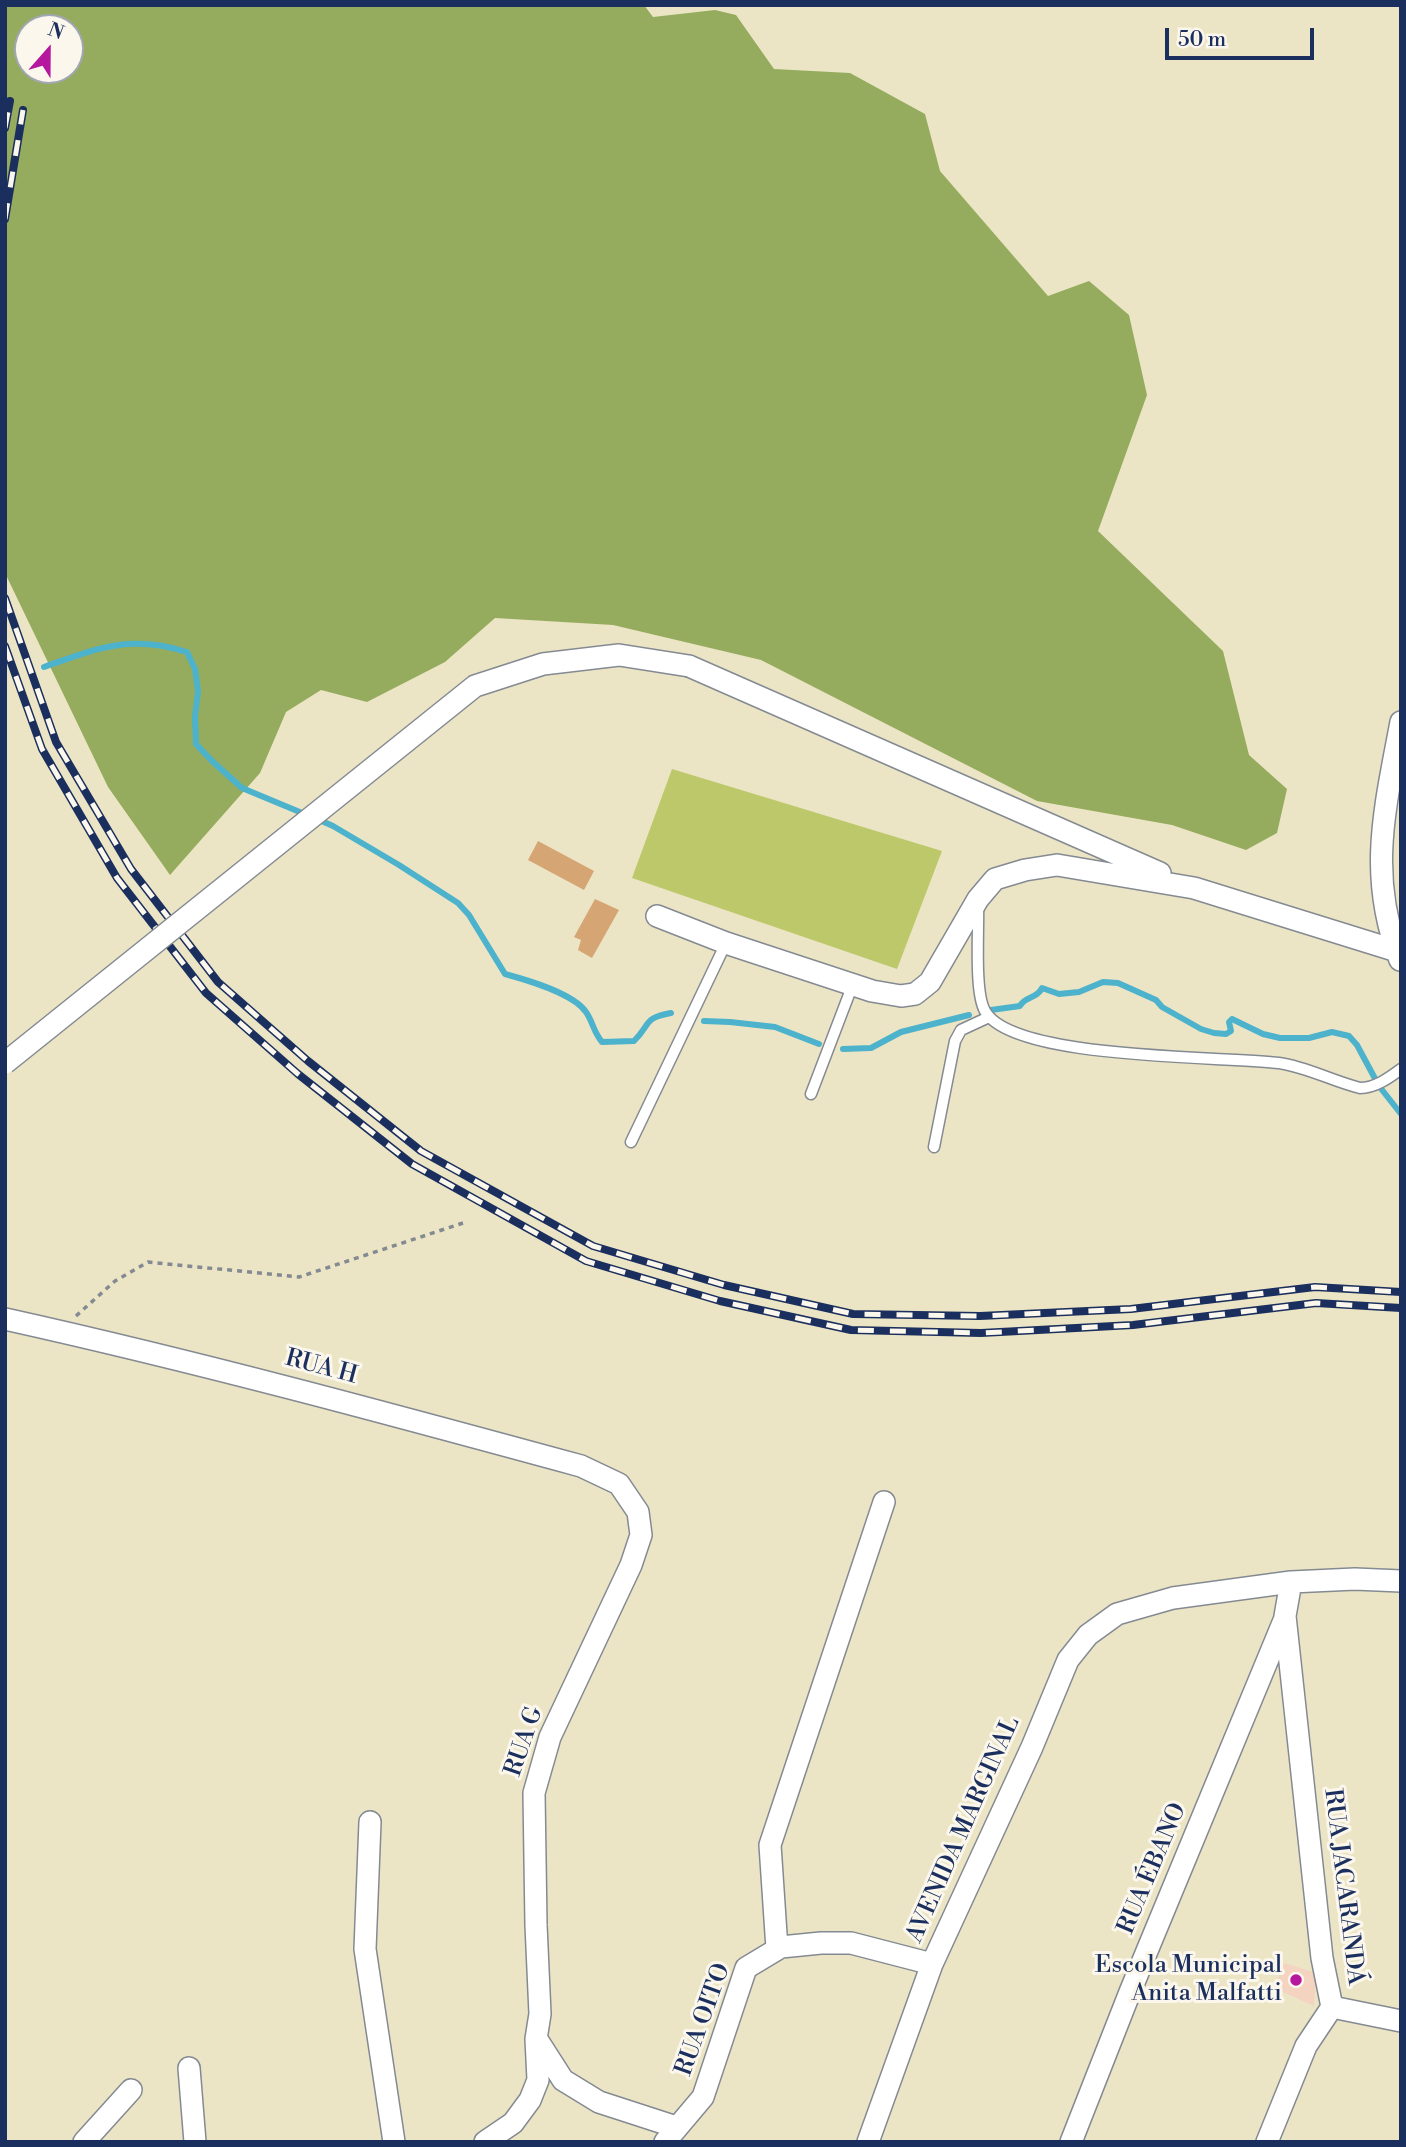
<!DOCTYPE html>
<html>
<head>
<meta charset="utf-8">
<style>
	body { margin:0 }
	#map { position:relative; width:1406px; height:2147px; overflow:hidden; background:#ece5c5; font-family:"Libre Bodoni",serif }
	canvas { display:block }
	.frame { position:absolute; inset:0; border:7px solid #1b2f5e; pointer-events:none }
	.north { position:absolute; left:14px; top:14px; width:70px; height:70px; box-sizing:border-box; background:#fbf7ec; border:2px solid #a1a7b3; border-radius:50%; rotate:21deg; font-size:19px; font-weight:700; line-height:28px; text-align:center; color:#1b2f5e }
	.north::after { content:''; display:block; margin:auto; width:24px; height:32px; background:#b5179e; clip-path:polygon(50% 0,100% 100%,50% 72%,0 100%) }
	.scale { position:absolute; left:1165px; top:28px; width:149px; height:32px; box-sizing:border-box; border:4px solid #1b2f5e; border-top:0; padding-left:9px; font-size:21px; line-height:24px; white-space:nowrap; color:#1b2f5e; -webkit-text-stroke:5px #fbf7ec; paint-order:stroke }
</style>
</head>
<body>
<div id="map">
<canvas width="1406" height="2147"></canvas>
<div class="frame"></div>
<div class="north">N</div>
<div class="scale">50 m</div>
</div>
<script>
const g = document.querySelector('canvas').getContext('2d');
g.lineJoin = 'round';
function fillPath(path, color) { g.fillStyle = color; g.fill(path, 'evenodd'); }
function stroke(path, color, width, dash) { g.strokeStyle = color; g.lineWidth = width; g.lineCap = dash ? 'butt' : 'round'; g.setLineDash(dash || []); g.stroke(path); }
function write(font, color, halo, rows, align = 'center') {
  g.font = font + ' "Libre Bodoni",serif'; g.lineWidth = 6; g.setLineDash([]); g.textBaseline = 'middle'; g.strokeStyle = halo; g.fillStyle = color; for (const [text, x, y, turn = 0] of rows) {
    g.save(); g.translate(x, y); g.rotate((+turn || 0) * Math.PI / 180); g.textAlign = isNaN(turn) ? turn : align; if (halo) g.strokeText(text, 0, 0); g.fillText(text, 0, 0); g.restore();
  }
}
const built = new Path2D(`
	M1284 1963 1316 1973 1314 2006 1274 1988Z`);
const green = new Path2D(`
	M672 769 942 851 897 969 632 878Z`);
const forest = new Path2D(`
	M5 5H644L653 17 715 10 736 15 774 69 850 73 925 114 940 171 1048 296 1089 281 1129 315 1147 395 1098 531 1223 651 1249 755 1287 789 1277 833 1246 850 1172 825 1037 801 761 660 613 625 495 618 445 662 367 702 321 690 286 712 260 773 170 875 108 787 5 573ZM28 28H70V70H28Z`);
const stream = new Path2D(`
	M44 667C98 648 130 634 187 652L195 669 198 691 195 717 196 744 212 761 242 788 307 815
	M317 819 333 826 399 865 458 903 469 915 505 974C527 980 573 993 586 1012 593 1022 593 1031 602 1042L634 1041C651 1024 643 1018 671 1013
	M991 1010 1020 1006C1025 996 1037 999 1042 988L1059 994 1079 992 1103 982 1118 983 1156 1000 1162 1007 1201 1029 1214 1033 1226 1034 1231 1031 1229 1022 1232 1019 1263 1034 1280 1038H1309L1332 1032 1349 1036 1357 1045 1379 1086 1401 1114
	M704 1021 730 1022 775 1027 819 1044
	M843 1049 871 1048 901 1032 969 1015`);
const building = new Path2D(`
	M538 841 594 871 584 890 528 860Z
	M595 899 619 910 592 958 578 950 581 940 574 937Z`);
const path = new Path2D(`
	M76 1316 115 1281 148 1262 299 1277 463 1223`);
const lane = new Path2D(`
	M978 905C979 929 974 992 985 1011 1012 1060 1222 1056 1279 1063 1307 1067 1332 1081 1360 1088 1375 1088 1389 1078 1401 1069
	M811 1094 853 984
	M631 1142 726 943
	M934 1147 955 1041 961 1030 989 1017`);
const street = new Path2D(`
	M689 666 1160 873
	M657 916 726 943 872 991 901 996 915 994 930 982 978 899 995 879 1025 870 1057 865 1194 888 1397 951
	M1400 960C1367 875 1385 808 1401 722
	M5 1319C199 1362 390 1414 581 1466L619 1484 638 1512 641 1535 631 1565 550 1737 534 1793 536 1925 540 2014 536 2039 538 2080 530 2100 513 2123 485 2142
	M370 1822 365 1949 394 2142
	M777 1949 770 1845 884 1502
	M1332 2007 1401 2021
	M538 2041 563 2080 599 2102 676 2127
	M189 2068 195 2142
	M84 2142 131 2090
	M665 2142 703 2097 746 1968 781 1947 821 1943H851L932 1964
	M868 2142 932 1964 1032 1747 1068 1660 1088 1635 1117 1614 1173 1598 1291 1582 1355 1579 1401 1581
	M1071 2142 1130 1992 1285 1618
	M1267 2142 1306 2046 1332 2007 1322 1958 1285 1616 1291 1582`);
const rail = new Path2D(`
	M5 128 10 101
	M5 219 23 110
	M5 598 56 742 131 869 218 982 308 1061 421 1151 593 1246 724 1285 853 1314 980 1316 1131 1309 1315 1287 1401 1292
	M5 646 42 749 117 878 206 993 298 1074 412 1164 586 1261 720 1301 851 1330 981 1333 1133 1325 1316 1303 1401 1308`);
const streetBridge = new Path2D(`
	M5 1063 475 686 543 664 619 655 689 666`);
const markers = [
	[1296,1980,7,"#b5179e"]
];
const streetNames = [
	["RUA H",321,1368,15],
	["RUA G",525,1742,-71],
	["AVENIDA MARGINAL",964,1830,-66],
	["RUA ÉBANO",1153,1869,-67],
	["RUA JACARANDÁ",1343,1887,83],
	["RUA OITO",704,2020,-70]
];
const poiNames = [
	["Escola Municipal",1282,1966],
	["Anita Malfatti",1282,1994]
];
fillPath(built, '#f4d3c0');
fillPath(green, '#bcc86a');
fillPath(forest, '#95ac5e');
stroke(stream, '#4db2cc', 6);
fillPath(building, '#d5a574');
stroke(lane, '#848a92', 13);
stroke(street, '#848a92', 24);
stroke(path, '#848a92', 3.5, [5, 5]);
stroke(lane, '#fff', 10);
stroke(street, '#fff', 21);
stroke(rail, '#1b2f5e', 8);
stroke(rail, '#fbf7ec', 5, [16]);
stroke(streetBridge, '#848a92', 24, []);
stroke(streetBridge, '#fff', 21);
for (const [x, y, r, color] of markers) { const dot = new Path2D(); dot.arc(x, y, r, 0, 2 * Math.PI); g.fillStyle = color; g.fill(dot); stroke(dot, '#fbf7ec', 2.5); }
write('24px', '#1b2f5e', '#fbf7ec', streetNames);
write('24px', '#1b2f5e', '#fbf7ec', poiNames, 'right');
</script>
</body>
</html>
